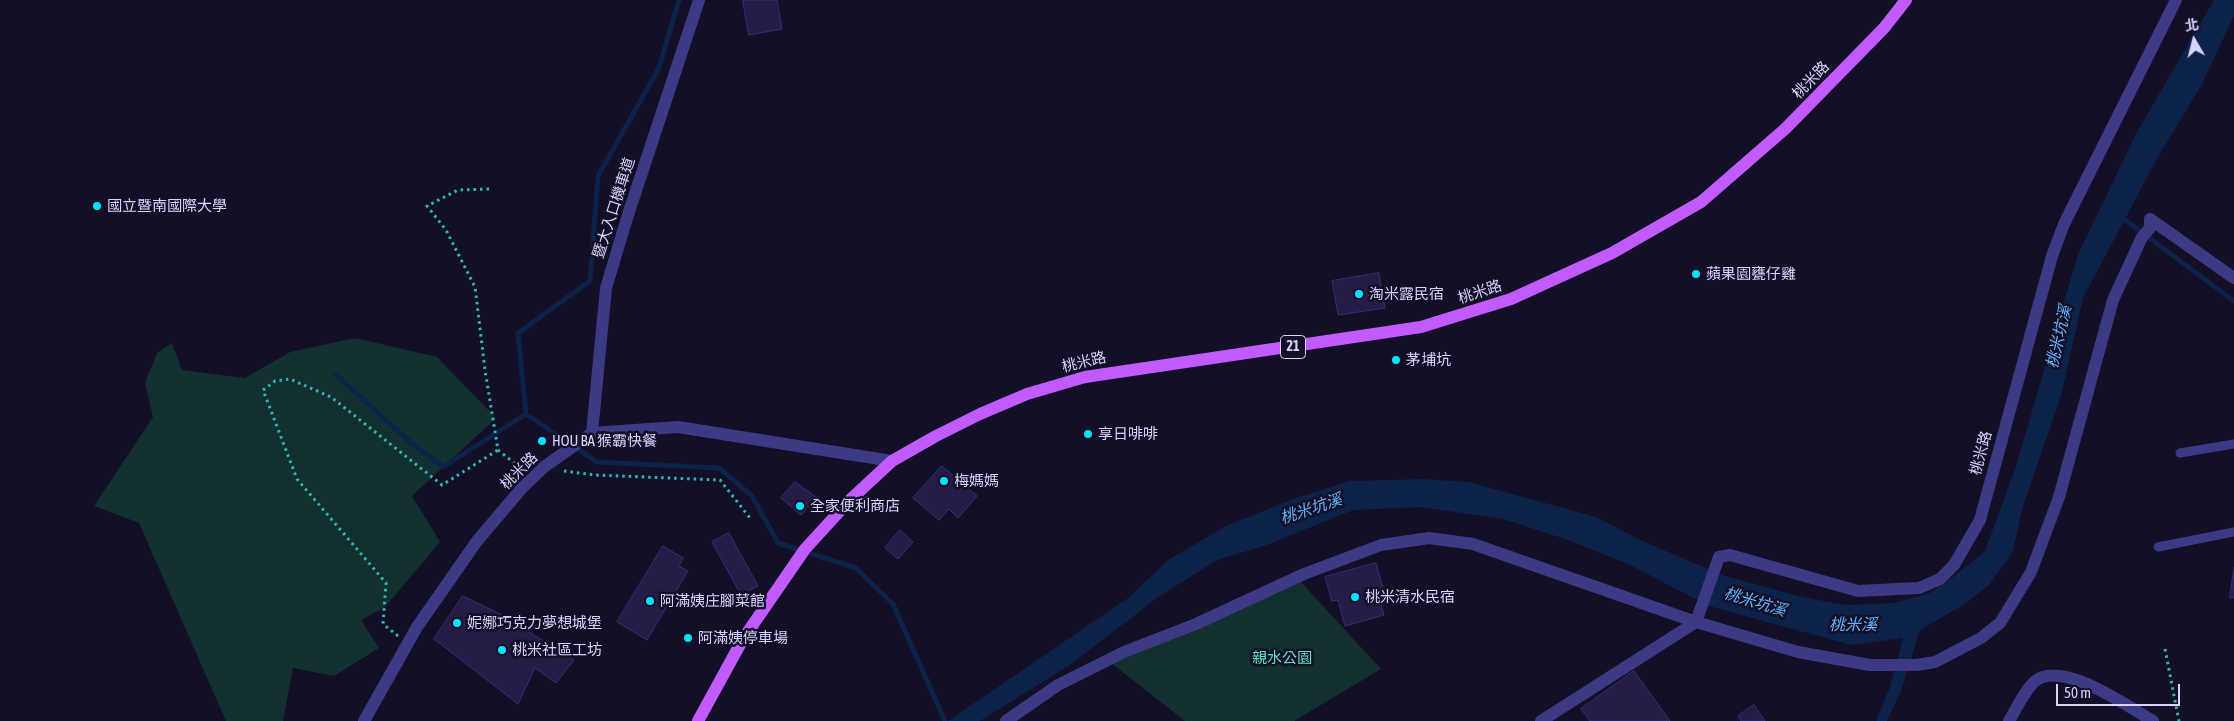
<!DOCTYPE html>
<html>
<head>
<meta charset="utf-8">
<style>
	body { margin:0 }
	#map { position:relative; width:2234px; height:721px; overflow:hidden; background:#130f26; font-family:"Asap Condensed","Noto Sans TC",sans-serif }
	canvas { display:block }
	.north { position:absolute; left:2169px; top:15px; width:50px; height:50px; -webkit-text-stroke:4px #130f26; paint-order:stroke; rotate:352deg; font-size:14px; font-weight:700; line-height:20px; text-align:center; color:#d9d4ff }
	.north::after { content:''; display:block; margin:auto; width:18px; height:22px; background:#d9d4ff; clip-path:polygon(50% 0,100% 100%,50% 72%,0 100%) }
	.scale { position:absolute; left:2056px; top:684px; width:124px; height:22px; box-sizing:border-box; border:2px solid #d9d4ff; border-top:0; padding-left:6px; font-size:15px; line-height:18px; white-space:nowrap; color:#d9d4ff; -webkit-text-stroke:4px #130f26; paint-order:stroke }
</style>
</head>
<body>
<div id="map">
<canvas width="2234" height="721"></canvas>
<div class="north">北</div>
<div class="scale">50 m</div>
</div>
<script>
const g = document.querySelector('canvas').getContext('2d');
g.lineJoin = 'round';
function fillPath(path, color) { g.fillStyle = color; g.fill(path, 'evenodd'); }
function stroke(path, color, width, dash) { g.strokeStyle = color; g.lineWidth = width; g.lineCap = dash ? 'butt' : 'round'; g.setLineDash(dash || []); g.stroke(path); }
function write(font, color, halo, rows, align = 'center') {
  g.font = font + ' "Asap Condensed","Noto Sans TC",sans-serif'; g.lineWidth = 5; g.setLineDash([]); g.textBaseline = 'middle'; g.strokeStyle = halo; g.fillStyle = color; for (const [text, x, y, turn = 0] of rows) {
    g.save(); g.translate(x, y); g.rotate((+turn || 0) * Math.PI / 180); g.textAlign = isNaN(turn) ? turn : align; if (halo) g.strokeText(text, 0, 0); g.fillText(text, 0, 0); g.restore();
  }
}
const green = new Path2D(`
	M355 338 437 357 496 418 412 496 440 542 385 607 361 620 379 648 334 676 293 668 283 721H226L139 523 94 506 153 417 145 383 157 353 172 343 182 370 245 378 290 352Z
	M1301 582 1381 669 1294 721H1185L1111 663Z`);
const water = new Path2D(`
	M2214 0H2234V16L2201 86 2158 157 2083 298 2061 396 2023 506 2013 551 1990 584 1965 604 1920 630 1901 691 1887 721H1876L1890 687 1903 638 1851 645 1709 606 1628 564 1568 540 1503 519 1421 507 1353 510 1264 546 1217 560 1157 598 1070 665 980 721H948L1128 598 1168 560 1228 525 1293 499 1350 481 1423 479 1469 482 1596 517 1640 540 1725 576 1802 597 1846 605 1894 603 1930 593 1956 575 1985 551 2015 469 2078 254 2137 132Z`);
const stream = new Path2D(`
	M679 0 659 68 598 176 590 281 518 333 526 414 597 462 719 468 752 496 778 543 856 568 893 604 945 721
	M2119 218 2124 219 2234 301
	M335 374 409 441 443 467 526 414`);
const building = new Path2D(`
	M743 0H777L782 29 749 35Z
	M1379 273 1385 308 1338 315 1332 281Z
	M942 466 977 496 958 518 949 509 939 520 913 498Z
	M795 482 816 497 801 515 781 498Z
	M900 530 913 542 898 559 885 548Z
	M729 533 758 586 741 595 712 542Z
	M663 546 683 558 679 566 688 571 647 640 617 622Z
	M1376 563 1384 592 1378 594 1384 615 1345 626 1338 600 1332 601 1325 577Z
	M2234 568V598H2230Z
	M463 596 502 615 574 660 556 683 535 668 518 704 434 639Z
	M1634 671 1670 721H1590L1581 709Z
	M1754 705 1765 721H1741L1738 716Z`);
const path = new Path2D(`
	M489 189 458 190 427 206 446 230 475 287 485 370 498 450 523 470
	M564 471 595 475 720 480 750 518
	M398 636 383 624 386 583 297 479 263 390 275 381 290 379 331 397 442 485 498 450
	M2165 649 2179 721`);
const service = new Path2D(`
	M2180 453 2234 444
	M2158 547 2234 532`);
const minor = new Path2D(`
	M592 433 606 288 627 218 699 0
	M1006 721 1058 685 1124 652 1196 624 1304 574 1381 545 1429 538 1473 544 1696 622 1798 652 1870 665H1917L1935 662 1981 638 2000 623 2031 572 2059 497 2113 300 2142 237 2150 228V219L2234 278
	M1541 721 1696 622 1719 557 1730 555 1858 591 1919 588 1940 579 1954 565 1980 520 2052 256 2064 224 2176 0
	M2009 721C2017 708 2023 693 2034 682 2061 658 2128 707 2153 721`);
const tertiary = new Path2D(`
	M364 721 417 627 477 541 522 488 544 467 592 433 678 427 892 461`);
const primary = new Path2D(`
	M698 721 743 639 805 549 850 500 892 461 936 436 980 414 1027 394 1085 377 1421 327 1511 299 1612 253 1701 202 1785 129 1884 28 1906 0`);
const markers = [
	[97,206,5,"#00e5ff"],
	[1696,274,5,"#00e5ff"],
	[1359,294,5,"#00e5ff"],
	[1396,360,5,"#00e5ff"],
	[1088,434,5,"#00e5ff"],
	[542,441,5,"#00e5ff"],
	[944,481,5,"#00e5ff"],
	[800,506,5,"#00e5ff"],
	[1355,597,5,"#00e5ff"],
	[650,601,5,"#00e5ff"],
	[457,623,5,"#00e5ff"],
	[688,638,5,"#00e5ff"],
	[502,650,5,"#00e5ff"]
];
const shields = [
	[1293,347,25]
];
const shieldNames = [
	["21",1293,347]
];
const streetNames = [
	["桃米路",1811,80,-46],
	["暨大入口機車道",614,208,-72],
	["桃米路",1480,292,-18],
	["桃米路",1084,362,-13],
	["桃米路",1981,453,-75],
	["桃米路",519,471,-45]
];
const poiNames = [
	["國立暨南國際大學",107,206],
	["蘋果園甕仔雞",1706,274],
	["淘米露民宿",1369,294],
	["茅埔坑",1406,360],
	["享日啡啡",1098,434],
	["HOU BA 猴霸快餐",552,441],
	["梅媽媽",954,481],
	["全家便利商店",810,506],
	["桃米清水民宿",1365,597],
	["阿滿姨庄腳菜館",660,601],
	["妮娜巧克力夢想城堡",467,623],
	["阿滿姨停車場",698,638],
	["桃米社區工坊",512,650]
];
const parkNames = [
	["親水公園",1282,658]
];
const waterNames = [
	["桃米坑溪",2059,337,-77],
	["桃米坑溪",1311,509,-18],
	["桃米坑溪",1755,602,17],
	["桃米溪",1853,625]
];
fillPath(green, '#12302f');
fillPath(water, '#0c2248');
stroke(stream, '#0c2248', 5);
fillPath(building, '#241b47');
stroke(building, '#3b2d73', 1);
stroke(path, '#2fb8b0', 3, [2.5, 4]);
stroke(service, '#3d3a85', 9);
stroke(minor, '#3d3a85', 12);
stroke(tertiary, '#3d3a85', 12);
stroke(primary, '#c25bff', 12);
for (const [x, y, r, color] of markers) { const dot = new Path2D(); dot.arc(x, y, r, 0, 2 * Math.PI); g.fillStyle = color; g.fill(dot); stroke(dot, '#130f26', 2); }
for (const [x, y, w] of shields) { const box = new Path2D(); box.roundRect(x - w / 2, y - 11.5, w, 23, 4); g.fillStyle = '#130f26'; g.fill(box); stroke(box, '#d9d4ff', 1); }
write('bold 14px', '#d9d4ff', null, shieldNames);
write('15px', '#d9d4ff', '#130f26', streetNames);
write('15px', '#d9d4ff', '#130f26', poiNames, 'left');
write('15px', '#5fe0c0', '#130f26', parkNames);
write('italic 16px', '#62b6ff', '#130f26', waterNames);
</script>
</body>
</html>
